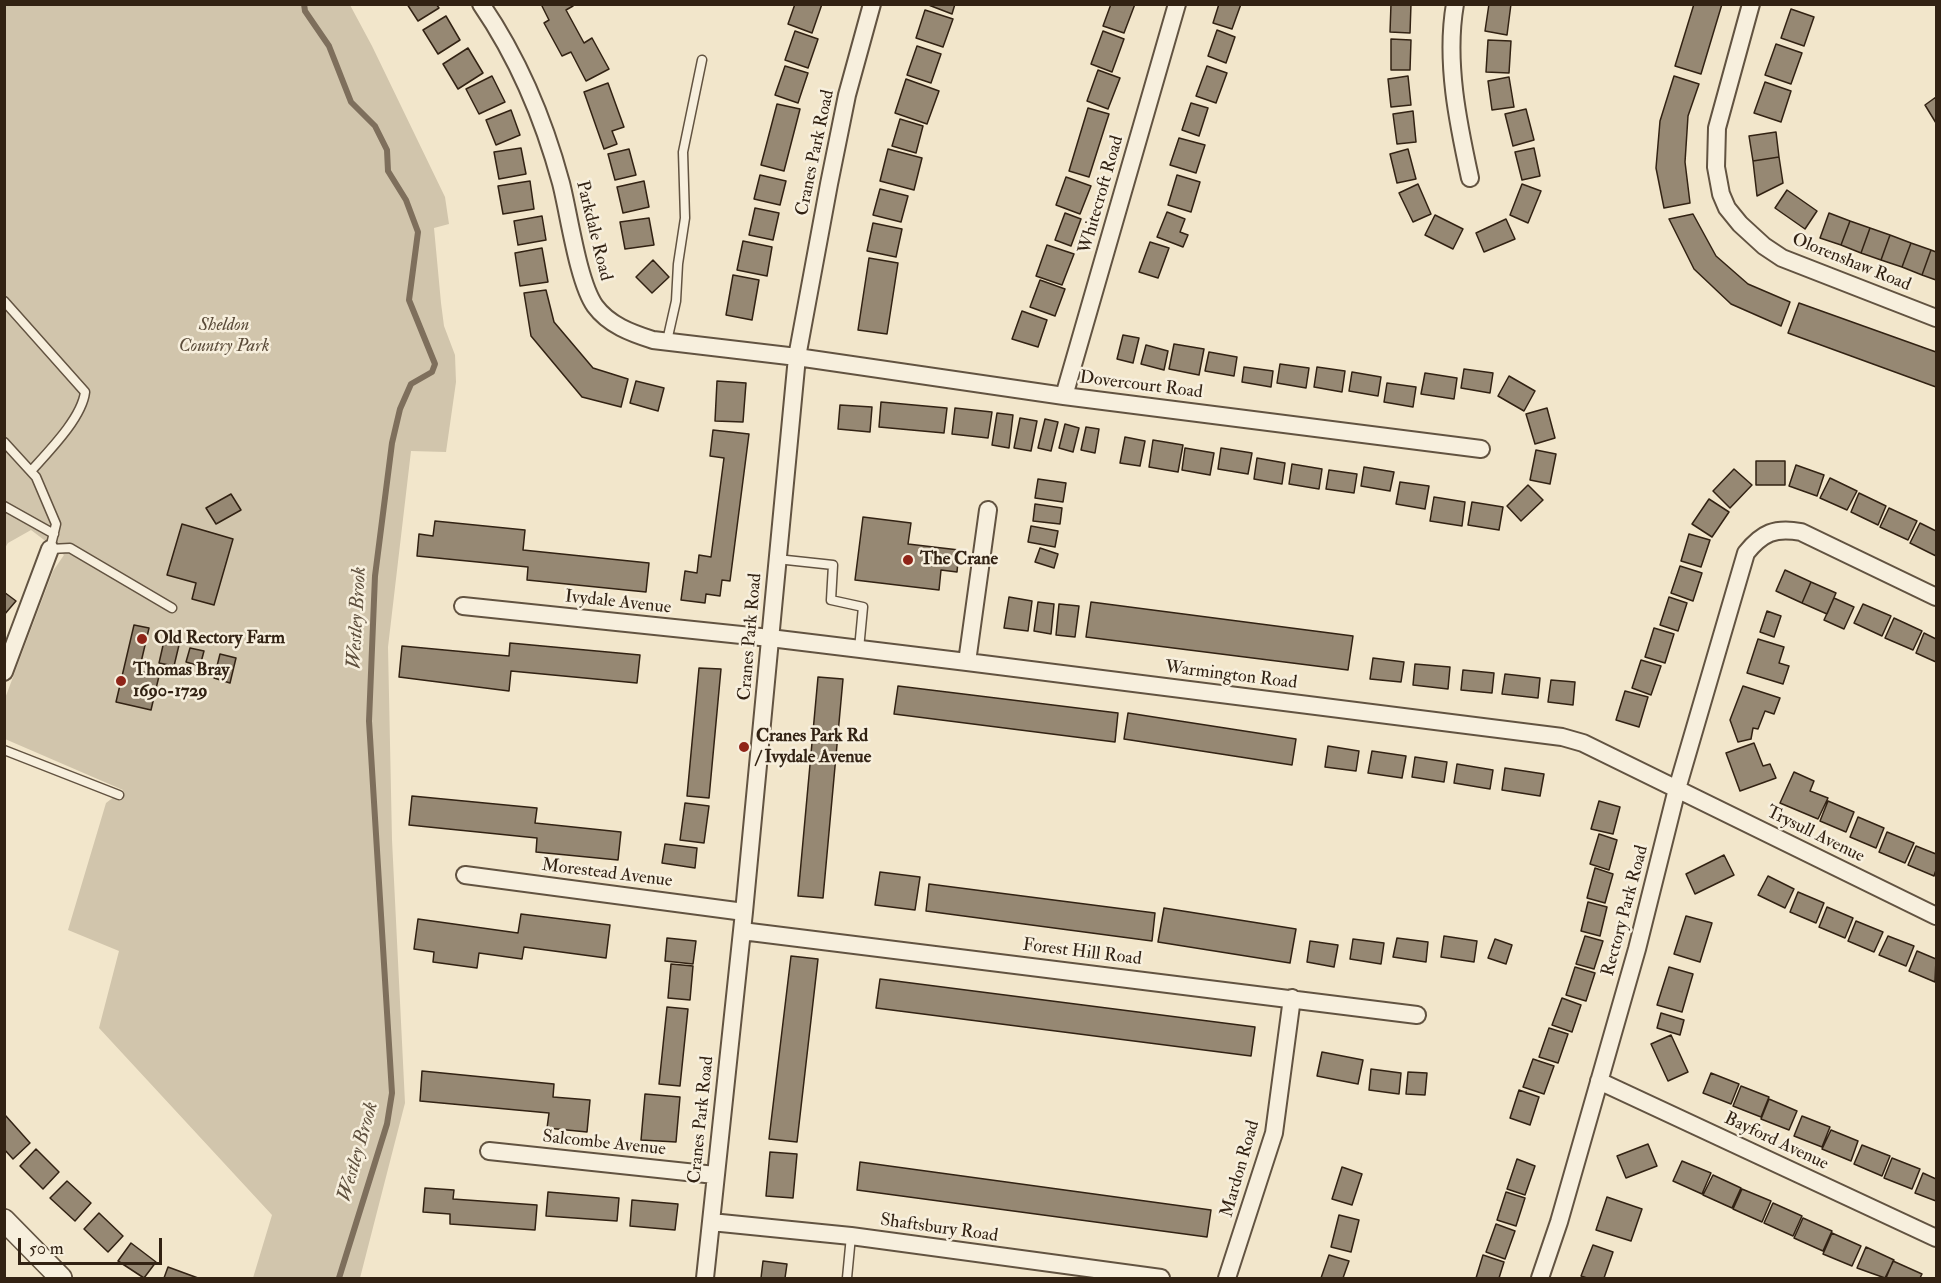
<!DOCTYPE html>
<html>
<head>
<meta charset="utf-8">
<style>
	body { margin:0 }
	#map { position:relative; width:1941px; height:1283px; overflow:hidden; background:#f2e6cb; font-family:"IM FELL Double Pica",serif }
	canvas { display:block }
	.frame { position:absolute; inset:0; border:6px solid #322213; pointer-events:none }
	.scale { position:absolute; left:18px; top:1238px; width:144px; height:27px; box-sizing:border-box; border:3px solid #322213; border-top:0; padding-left:8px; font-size:18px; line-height:21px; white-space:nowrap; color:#322213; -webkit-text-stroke:4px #f7efdd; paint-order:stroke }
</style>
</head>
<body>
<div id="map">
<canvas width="1941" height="1283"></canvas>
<div class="frame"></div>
<div class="scale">50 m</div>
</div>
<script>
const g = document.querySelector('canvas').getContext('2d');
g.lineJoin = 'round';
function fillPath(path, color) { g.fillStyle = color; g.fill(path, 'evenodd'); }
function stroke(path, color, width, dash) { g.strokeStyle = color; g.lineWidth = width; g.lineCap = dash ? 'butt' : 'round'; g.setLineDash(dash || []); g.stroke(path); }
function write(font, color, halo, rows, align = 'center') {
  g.font = font + ' "IM FELL Double Pica",serif'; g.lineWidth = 5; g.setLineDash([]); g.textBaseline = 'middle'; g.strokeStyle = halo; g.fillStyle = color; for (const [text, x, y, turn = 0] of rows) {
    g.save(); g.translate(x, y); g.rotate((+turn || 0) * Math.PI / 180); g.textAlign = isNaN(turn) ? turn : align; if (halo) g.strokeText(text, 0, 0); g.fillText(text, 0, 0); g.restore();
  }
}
const green = new Path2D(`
	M5 5H350L372 46 445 197 449 224 434 228 441 303 444 326 455 355 456 382 446 452 411 451 388 647 392 840 405 1103 360 1278H253L272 1215 99 1028 119 951 68 930 106 803 123 790 5 739 4 701 53 571 64 555 31 530 8 543 5 548Z`);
const stream = new Path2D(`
	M304 4 305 11 329 46 351 102 375 126 387 150 388 171 406 200 418 232 409 300 435 364 432 372 411 384 400 409 392 443 375 576 369 721 392 1093 387 1124 339 1278`);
const building = new Path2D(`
	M407 4H436L439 8 418 21Z
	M541 4H572L573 6 566 10 584 43 592 38 609 69 586 81 571 52 562 56 544 23 549 20Z
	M795 4H822L812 33 788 24Z
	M926 4H955L952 14Z
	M1111 4H1135L1124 33 1103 26Z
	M1219 4H1241L1232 29 1213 23Z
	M1391 4H1411L1410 33 1390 32Z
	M1489 4H1511L1507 35 1485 31Z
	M1694 4H1722L1701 74 1675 66Z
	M1791 9 1814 17 1804 46 1781 38Z
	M925 10 953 19 943 47 916 38Z
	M446 16 460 40 438 54 423 30Z
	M1217 30 1235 37 1226 63 1208 56Z
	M795 31 818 39 808 68 785 60Z
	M1103 31 1124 39 1112 72 1091 64Z
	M1391 39 1411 40 1410 70H1391Z
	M1488 40 1511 41 1509 73 1486 72Z
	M1776 44 1802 53 1791 84 1765 75Z
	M917 46 941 54 931 83 907 75Z
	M468 48 483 73 458 89 443 64Z
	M785 66 808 73 798 103 775 95Z
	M1207 66 1227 73 1216 103 1196 96Z
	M1098 70 1120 78 1108 109 1087 101Z
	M492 76 505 102 479 114 466 89Z
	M1408 76 1411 105 1391 107 1388 79Z
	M1674 76 1699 84 1688 116 1685 162 1690 203 1664 208 1656 168 1660 121Z
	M1509 77 1514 107 1492 110 1488 81Z
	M906 79 939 91 927 124 895 113Z
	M1765 82 1791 91 1781 122 1754 113Z
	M608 83 624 127 612 131 617 144 604 149 584 92Z
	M1936 97V123L1925 105Z
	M1191 103 1208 108 1199 136 1182 130Z
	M777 104 800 109 784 171 761 165Z
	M1088 108 1109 114 1089 177 1069 171Z
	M1526 109 1534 140 1513 146 1505 114Z
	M511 110 520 135 496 145 486 120Z
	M1413 111 1416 142 1397 144 1393 114Z
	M900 119 923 126 916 153 892 146Z
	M1776 132 1779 157 1753 161 1749 136Z
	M1179 138 1205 145 1196 173 1170 165Z
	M521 148 526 174 499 179 494 152Z
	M1534 148 1540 176 1522 180 1515 152Z
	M629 149 636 175 615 180 608 154Z
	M888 149 922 158 914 190 880 181Z
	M1408 149 1416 179 1397 183 1390 154Z
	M1779 157 1783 183 1757 196 1753 161Z
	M760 175 786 181 780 205 754 199Z
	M1177 175 1200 182 1191 212 1168 205Z
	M1066 177 1091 186 1080 214 1056 205Z
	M530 181 534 209 503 214 498 186Z
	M644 181 649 207 623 213 617 187Z
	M1418 184 1431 214 1413 222 1399 193Z
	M1522 184 1541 191 1528 223 1510 215Z
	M880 189 908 196 901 222 873 215Z
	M1787 190 1817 211 1805 229 1775 208Z
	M755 208 779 213 773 240 749 235Z
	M1167 212 1185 219 1180 232 1188 235 1183 247 1157 237Z
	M1065 213 1081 219 1071 246 1055 240Z
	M1829 213 1850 221 1841 245 1820 238Z
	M1693 214 1716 256 1748 284 1790 302 1781 326 1731 304 1694 269 1669 219Z
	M1435 215 1463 229 1453 249 1425 235Z
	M542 216 546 240 518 245 514 221Z
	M649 218 654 245 625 249 620 222Z
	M1506 219 1515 239 1484 252 1476 233Z
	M1850 221 1870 228 1861 253 1841 245Z
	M873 223 902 229 896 257 867 251Z
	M1870 228 1890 235 1881 260 1861 253Z
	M1890 235 1911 243 1902 267 1881 260Z
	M743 241 772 247 767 276 737 270Z
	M1150 242 1169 248 1158 278 1139 272Z
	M1911 243 1931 250 1922 275 1902 267Z
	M1047 245 1074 254 1062 285 1036 276Z
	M542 248 548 282 520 286 515 253Z
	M1931 250 1936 252V280L1922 275Z
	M869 258 898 263 887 334 858 330Z
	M653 260 669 277 652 293 636 277Z
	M733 275 759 280 752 320 726 315Z
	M1040 280 1065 289 1055 316 1030 307Z
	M546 290 554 322 593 368 628 379 621 407 582 397 531 336 524 293Z
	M1799 303 1936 352V387L1788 333Z
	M1022 311 1047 320 1038 347 1012 339Z
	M1123 335 1139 338 1133 363 1117 359Z
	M1174 344 1204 349 1199 375 1169 369Z
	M1146 345 1168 351 1164 370 1141 364Z
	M1209 352 1237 357 1234 376 1205 371Z
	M1280 364 1309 368 1306 388 1277 383Z
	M1244 367 1273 371 1271 387 1242 382Z
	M1317 367 1345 371 1342 392 1314 387Z
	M1464 369 1493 373 1490 393 1461 388Z
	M1352 372 1381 377 1378 396 1349 391Z
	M1425 373 1457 378 1454 399 1421 394Z
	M1509 376 1535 391 1524 411 1498 396Z
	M636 381 664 388 658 411 630 403Z
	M717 381 746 383 743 422 715 421Z
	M1387 383 1416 387 1413 407 1384 402Z
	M881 402 947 408 944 433 879 427Z
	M840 405 872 407 870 432 838 429Z
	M955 408 992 412 988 438 952 434Z
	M1547 408 1555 438 1535 444 1526 414Z
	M997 413 1013 415 1009 448 992 445Z
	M1020 418 1037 421 1031 451 1014 448Z
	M1045 419 1058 422 1051 451 1038 448Z
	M1065 424 1079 428 1073 452 1059 448Z
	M1086 427 1099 429 1095 453 1081 450Z
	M713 430 749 434 730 581 722 580 720 596 706 594 705 603 681 600 685 571 697 573 699 555 711 557 724 458 710 456Z
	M1125 437 1145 441 1140 466 1120 463Z
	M1153 440 1183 445 1178 472 1149 467Z
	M1185 448 1214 453 1210 475 1182 470Z
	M1221 448 1252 453 1248 474 1218 469Z
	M1536 450 1556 454 1550 484 1530 480Z
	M1257 458 1285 463 1282 484 1254 479Z
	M1756 461H1785V485H1756Z
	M1292 464 1322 469 1319 489 1289 484Z
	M1796 465 1824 475 1817 496 1789 486Z
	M1364 467 1394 472 1390 491 1361 486Z
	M1734 469 1752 485 1730 508 1713 491Z
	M1329 470 1357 474 1354 493 1326 489Z
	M1830 478 1857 491 1847 510 1820 498Z
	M1038 479 1066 483 1063 502 1035 498Z
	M1400 482 1429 486 1425 509 1396 504Z
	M1528 485 1543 500 1521 521 1507 506Z
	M1859 493 1886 506 1878 525 1851 512Z
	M231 494 241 510 216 524 206 508Z
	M1434 497 1465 502 1462 526 1430 521Z
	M1709 499 1729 512 1712 537 1692 524Z
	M1472 502 1503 507 1499 530 1468 525Z
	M1035 504 1062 508 1060 524 1033 521Z
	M1889 508 1917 521 1908 540 1880 527Z
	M863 517 911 523 908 544 959 550 957 572 941 570 939 590 855 580Z
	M435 521 525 530 523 550 649 563 646 592 527 580 528 567 417 556 419 534 433 536Z
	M1920 523 1936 531V556L1910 543Z
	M182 524 233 539 214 605 192 599 196 583 167 575Z
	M1031 526 1058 531 1055 547 1028 542Z
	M1689 534 1710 540 1701 567 1681 561Z
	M1040 548 1058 554 1054 568 1035 562Z
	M1680 566 1702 573 1693 601 1671 593Z
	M1785 570 1811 582 1802 603 1776 591Z
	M1811 582 1836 593 1827 614 1802 603Z
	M4 592 16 601 4 615Z
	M1009 597 1032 601 1028 631 1004 628Z
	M1669 597 1687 603 1678 631 1660 625Z
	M1834 598 1854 607 1844 629 1824 620Z
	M1038 602 1054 604 1051 634 1034 631Z
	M1091 602 1353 636 1348 670 1086 637Z
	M1059 604 1079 606 1075 637 1056 635Z
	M1863 604 1891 616 1882 636 1854 623Z
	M1767 611 1781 616 1774 637 1760 632Z
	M1894 618 1922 631 1913 650 1885 638Z
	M134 625 149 628 139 671 159 676 151 710 116 702Z
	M1654 628 1674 634 1665 663 1645 657Z
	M1924 633 1936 639V662L1916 653Z
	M1758 639 1784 647 1779 663 1789 666 1783 684 1747 673Z
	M164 641 179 645 174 666 159 663Z
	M510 643 640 655 637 683 511 671 509 691 399 677 402 646 509 656Z
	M190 648 204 651 200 666 186 662Z
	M220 654 236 658 230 683 214 678Z
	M1373 658 1404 662 1401 682 1370 679Z
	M1641 660 1661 666 1651 695 1632 688Z
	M1415 664 1450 667 1448 689 1413 685Z
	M699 668 721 669 709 798 687 796Z
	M1463 670 1494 673 1492 693 1461 690Z
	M1505 674 1540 678 1538 698 1502 694Z
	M818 677 843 679 823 898 798 896Z
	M1551 680 1575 682 1573 705 1548 702Z
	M898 686 1118 713 1115 742 894 714Z
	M1743 686 1780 698 1774 714 1765 711 1758 729 1753 728 1751 739 1738 742 1730 720Z
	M1625 691 1648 697 1639 727 1616 720Z
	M1128 713 1296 739 1292 765 1124 739Z
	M1754 743 1763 766 1770 764 1776 778 1740 791 1726 753Z
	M1328 746 1359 751 1356 771 1325 767Z
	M1372 751 1406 756 1402 778 1368 773Z
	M1415 757 1447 762 1444 782 1412 777Z
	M1457 764 1493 770 1490 789 1454 783Z
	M1505 768 1544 774 1540 796 1502 790Z
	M1794 772 1814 781 1810 791 1828 798 1818 819 1780 803Z
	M412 796 537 808 535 823 621 832 618 860 536 852 537 838 409 825Z
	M1599 801 1620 807 1613 834 1591 829Z
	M1828 801 1854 812 1846 832 1820 821Z
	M685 803 709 806 704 843 680 840Z
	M1858 817 1884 828 1876 848 1850 837Z
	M1887 832 1914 843 1905 863 1879 852Z
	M1599 834 1617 840 1609 870 1590 864Z
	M665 844 697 848 695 868 662 863Z
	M1916 846 1936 854V870L1934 876 1908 865Z
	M1724 855 1734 875 1695 894 1686 874Z
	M1595 868 1613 874 1605 903 1587 898Z
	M880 872 920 877 915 910 875 905Z
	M1768 876 1794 889 1785 908 1758 895Z
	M929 884 1155 913 1152 941 926 911Z
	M1798 892 1824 903 1816 923 1790 912Z
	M1588 902 1607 907 1600 936 1581 931Z
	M1827 907 1853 918 1845 938 1819 927Z
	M1164 908 1296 929 1290 963 1158 942Z
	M521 914 610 925 606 958 524 947 522 959 479 953 477 968 433 962 434 952 414 949 418 919 518 933Z
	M1686 916 1712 923 1700 962 1674 954Z
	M1856 921 1883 932 1874 952 1848 941Z
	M1444 936 1477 941 1474 962 1441 957Z
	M1585 936 1603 941 1594 969 1576 964Z
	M1888 936 1914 946 1906 966 1879 955Z
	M667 938 696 941 693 964 665 961Z
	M1397 938 1428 942 1426 962 1393 957Z
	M1353 939 1384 943 1381 964 1350 959Z
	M1495 939 1512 945 1506 964 1488 958Z
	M1310 941 1338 945 1334 967 1307 962Z
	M1917 951 1936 959 1935 982 1909 971Z
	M791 956 818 959 797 1142 769 1139Z
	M671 964 693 966 690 1000 668 998Z
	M1575 967 1595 973 1586 1001 1566 995Z
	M1669 967 1693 974 1682 1012 1657 1005Z
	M880 979 1255 1027 1251 1056 876 1008Z
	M1562 998 1581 1005 1572 1032 1552 1025Z
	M667 1007 688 1009 680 1086 659 1084Z
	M1661 1013 1684 1020 1680 1035 1657 1028Z
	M1549 1028 1568 1034 1558 1063 1539 1057Z
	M1671 1035 1688 1072 1668 1081 1651 1044Z
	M1322 1052 1363 1060 1358 1084 1317 1076Z
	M1533 1059 1554 1066 1544 1094 1523 1087Z
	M1371 1069 1401 1073 1399 1094 1369 1090Z
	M422 1071 554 1084 553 1097 590 1100 587 1132 547 1128 549 1113 420 1101Z
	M1408 1072 1427 1073 1425 1095 1406 1094Z
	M1711 1073 1739 1084 1731 1104 1703 1093Z
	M1741 1086 1769 1097 1761 1117 1733 1106Z
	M1519 1090 1539 1097 1530 1125 1510 1118Z
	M645 1094 680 1097 676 1142 641 1140Z
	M1769 1099 1797 1111 1789 1130 1761 1119Z
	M5 1115 30 1143 13 1159 4 1149Z
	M1802 1116 1830 1127 1822 1147 1794 1136Z
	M1831 1130 1858 1141 1851 1161 1822 1149Z
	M1648 1144 1657 1166 1626 1178 1617 1156Z
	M1862 1145 1890 1156 1882 1176 1854 1164Z
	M36 1149 59 1172 43 1189 20 1166Z
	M770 1152 797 1154 793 1198 766 1196Z
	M1892 1158 1920 1169 1912 1189 1884 1178Z
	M1517 1159 1535 1166 1525 1195 1507 1189Z
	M1682 1161 1711 1173 1702 1194 1673 1181Z
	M860 1162 1211 1210 1207 1237 857 1190Z
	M1342 1167 1362 1174 1352 1205 1332 1199Z
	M1923 1173 1936 1179V1201L1915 1193Z
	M1713 1175 1741 1188 1732 1208 1703 1195Z
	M67 1181 91 1203 75 1221 50 1198Z
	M425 1188 454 1190 453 1199 537 1205 535 1230 450 1224V1214L423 1212Z
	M1742 1189 1771 1201 1762 1222 1733 1209Z
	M548 1192 619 1198 617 1221 546 1216Z
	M1506 1192 1525 1198 1516 1226 1497 1220Z
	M1607 1197 1642 1209 1631 1241 1596 1230Z
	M632 1200 678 1204 675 1230 630 1226Z
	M1773 1203 1802 1216 1793 1236 1764 1223Z
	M99 1213 123 1236 108 1252 84 1229Z
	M1339 1215 1359 1220 1351 1252 1331 1247Z
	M1803 1218 1832 1231 1823 1251 1794 1238Z
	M1496 1224 1515 1231 1505 1259 1486 1252Z
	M1832 1233 1861 1246 1852 1266 1823 1254Z
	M131 1243 156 1262 144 1278 118 1261Z
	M1593 1245 1613 1252 1604 1278H1587L1581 1276Z
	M1866 1247 1894 1260 1885 1278 1857 1268Z
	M1329 1255 1349 1261 1343 1278H1321Z
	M1483 1255 1504 1262 1499 1278H1476Z
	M763 1261 787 1264 785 1278H761Z
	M1893 1261 1922 1274 1920 1278H1886Z
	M168 1267 198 1278H164Z`);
const service = new Path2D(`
	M4 301 85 392C82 418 48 452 31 471
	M667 341 676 301 678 264 685 218 683 152 702 60
	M4 442 36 477 56 524 50 549 70 548 172 608
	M4 506 54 534
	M777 559 833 565 831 600 863 607 859 649
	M4 750 119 795
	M847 1278 851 1236`);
const minor = new Path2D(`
	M481 4C518 58 544 120 561 183 569 214 578 282 595 306 609 325 631 333 653 340L797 357 1064 396 1481 449
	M1455 4C1445 61 1458 123 1470 178
	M1751 4 1717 128 1716 167 1721 194 1727 208 1740 224 1764 246 1782 258 1936 318
	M1064 396 1177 4
	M463 606 770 638 967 662 1562 737 1583 743 1936 916
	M967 662 988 510
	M4 672 50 549
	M465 875 744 912
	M742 931 1417 1015
	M1599 1081 1936 1238
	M489 1151 715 1175
	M711 1222 851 1236 1161 1278
	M705 1278 744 912 797 357 829 184 847 95 872 4
	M1227 1278 1274 1133 1292 998
	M1540 1278 1559 1222 1637 949 1677 789 1746 553C1762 533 1775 527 1801 532L1936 597`);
const tertiary = new Path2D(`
	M4 1220 61 1278`);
const markers = [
	[908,560,6,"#8f2418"],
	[142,639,6,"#8f2418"],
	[121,681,6,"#8f2418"],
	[744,747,6,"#8f2418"]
];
const streetNames = [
	["Cranes Park Road",816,153,-78],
	["Whitecroft Road",1102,195,-74],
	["Parkdale Road",593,231,76],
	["Olorenshaw Road",1851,263,22],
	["Dovercourt Road",1141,386,7],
	["Ivydale Avenue",618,603,6],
	["Cranes Park Road",751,637,-85],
	["Warmington Road",1231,676,7],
	["Trysull Avenue",1815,835,26],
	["Morestead Avenue",607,874,7],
	["Rectory Park Road",1626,911,-75],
	["Forest Hill Road",1082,953,7],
	["Cranes Park Road",702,1120,-84],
	["Bayford Avenue",1776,1142,25],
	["Salcombe Avenue",604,1144,6],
	["Mardon Road",1241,1169,-74],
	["Shaftsbury Road",939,1229,8]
];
const parkNames = [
	["Sheldon",224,326],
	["Country Park",224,347]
];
const poiNames = [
	["The Crane",920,560],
	["Old Rectory Farm",154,639],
	["Thomas Bray",133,671],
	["1690-1729",133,692],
	["Cranes Park Rd",756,737],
	["/ Ivydale Avenue",756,758]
];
const waterNames = [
	["Westley Brook",358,618,-87],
	["Westley Brook",359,1152,-74]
];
fillPath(green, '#d1c5ac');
stroke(stream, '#7e6f5c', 6);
fillPath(building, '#968873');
stroke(building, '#322213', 1.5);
stroke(service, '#625341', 11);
stroke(minor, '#625341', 20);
stroke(tertiary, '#625341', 24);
stroke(service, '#f7efdd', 8);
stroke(minor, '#f7efdd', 16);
stroke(tertiary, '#f7efdd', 21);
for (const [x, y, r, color] of markers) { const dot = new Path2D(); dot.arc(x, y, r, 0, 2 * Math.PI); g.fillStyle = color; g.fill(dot); stroke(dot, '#f7efdd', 2); }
write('18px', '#322213', '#f7efdd', streetNames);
write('italic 18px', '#5a4b39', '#f7efdd', parkNames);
write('bold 18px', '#322213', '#f7efdd', poiNames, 'left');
write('italic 20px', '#5e4f3d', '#f7efdd', waterNames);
</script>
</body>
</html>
